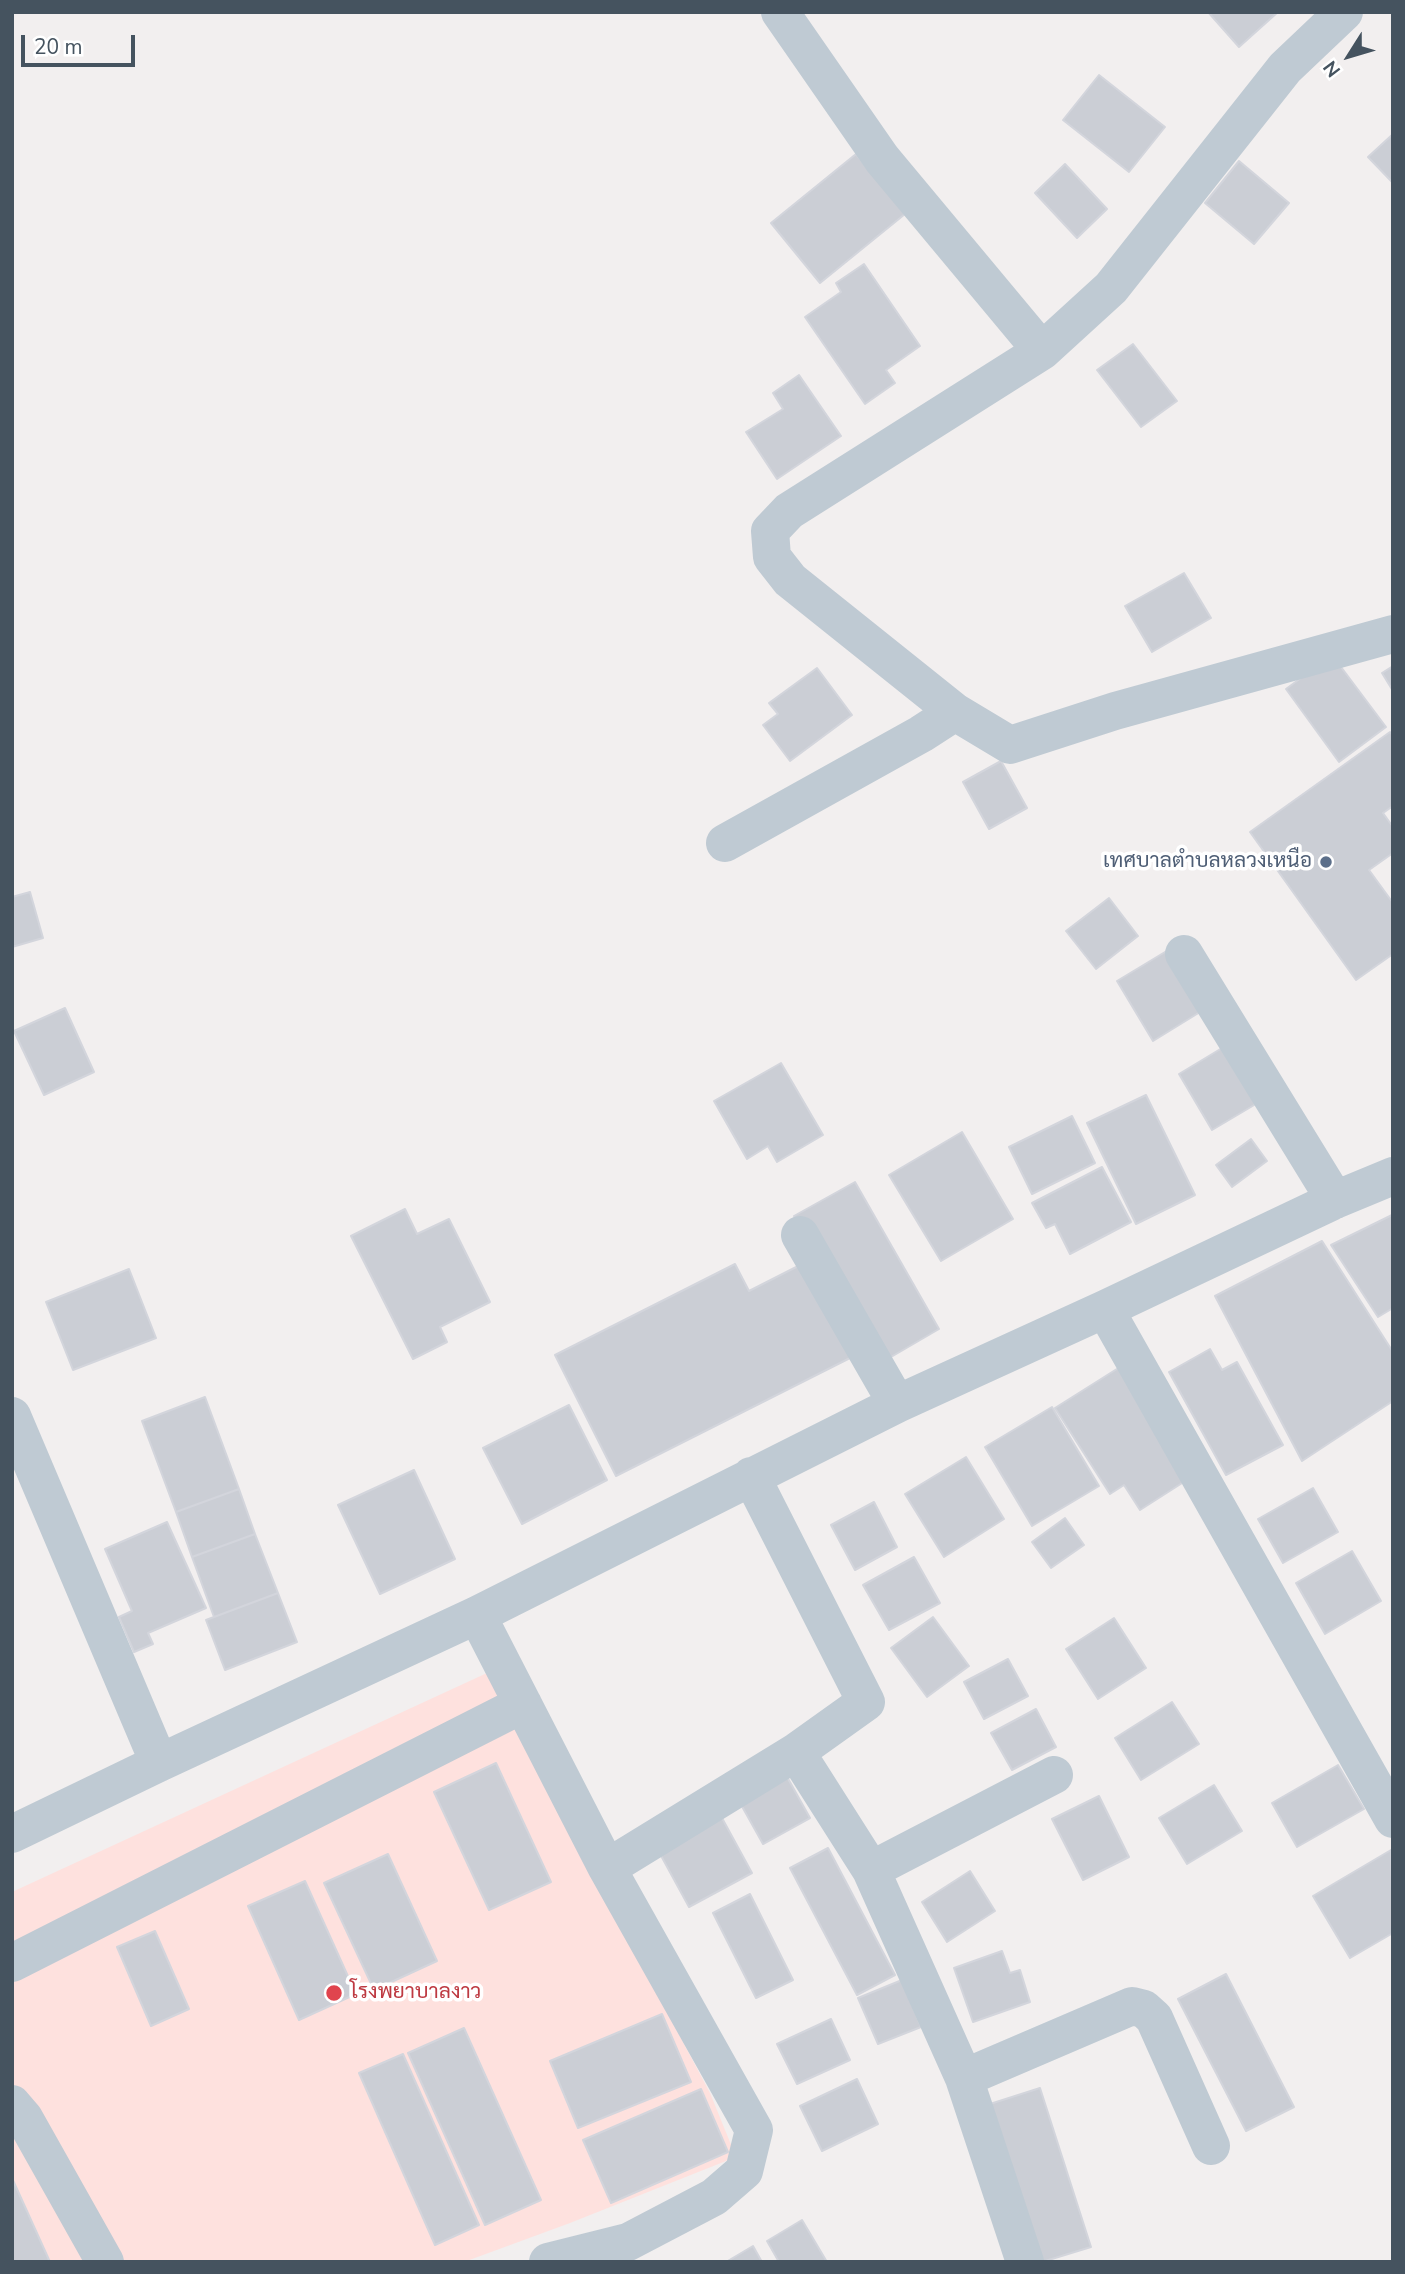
<!DOCTYPE html>
<html>
<head>
<meta charset="utf-8">
<style>
	body { margin:0 }
	#map { position:relative; width:1405px; height:2274px; overflow:hidden; background:#f2efef; font-family:"Nunito Sans",sans-serif }
	canvas { display:block }
	.frame { position:absolute; inset:0; border:14px solid #45535f; pointer-events:none }
	.north { position:absolute; left:1314px; top:21px; width:70px; height:70px; -webkit-text-stroke:5px #fff; paint-order:stroke; rotate:233deg; font-size:19px; font-weight:700; line-height:28px; text-align:center; color:#45535f }
	.north::after { content:''; display:block; margin:auto; width:24px; height:32px; background:#45535f; clip-path:polygon(50% 0,100% 100%,50% 72%,0 100%) }
	.scale { position:absolute; left:21px; top:35px; width:114px; height:32px; box-sizing:border-box; border:4px solid #45535f; border-top:0; padding-left:9px; font-size:21px; line-height:24px; white-space:nowrap; color:#45535f; -webkit-text-stroke:5px #fff; paint-order:stroke }
</style>
</head>
<body>
<div id="map">
<canvas width="1405" height="2274"></canvas>
<div class="frame"></div>
<div class="north">N</div>
<div class="scale">20 m</div>
</div>
<script>
const g = document.querySelector('canvas').getContext('2d');
g.lineJoin = 'round';
function fillPath(path, color) { g.fillStyle = color; g.fill(path, 'evenodd'); }
function stroke(path, color, width, dash) { g.strokeStyle = color; g.lineWidth = width; g.lineCap = dash ? 'butt' : 'round'; g.setLineDash(dash || []); g.stroke(path); }
function write(font, color, halo, rows, align = 'center') {
  g.font = font + ' "Nunito Sans",Sarabun,sans-serif'; g.lineWidth = 7; g.setLineDash([]); g.textBaseline = 'middle'; g.strokeStyle = halo; g.fillStyle = color; for (const [text, x, y, turn = 0] of rows) {
    g.save(); g.translate(x, y); g.rotate((+turn || 0) * Math.PI / 180); g.textAlign = isNaN(turn) ? turn : align; if (halo) g.strokeText(text, 0, 0); g.fillText(text, 0, 0); g.restore();
  }
}
const medical = new Path2D(`
	M487 1673 710 2093 736 2157 570 2223 464 2262H39L12 2199V1892Z`);
const building = new Path2D(`
	M1208 12H1278L1239 47Z
	M1099 75 1165 127 1129 172 1063 120Z
	M1393 134V183L1368 157Z
	M856 154 905 214 820 283 771 223Z
	M1239 161 1289 203 1254 244 1205 203Z
	M1065 164 1107 209 1077 238 1035 193Z
	M864 264 920 346 886 370 895 383 865 404 805 317 841 292 836 283Z
	M1133 344 1177 401 1141 427 1097 370Z
	M799 375 841 436 777 479 746 432 783 409 773 393Z
	M1184 573 1211 618 1152 652 1125 606Z
	M1332 655 1386 727 1339 762 1286 689Z
	M1393 666V691L1382 673Z
	M817 668 852 715 790 761 763 725 778 714 769 703Z
	M1390 732 1393 736V806L1383 813 1393 827V853L1369 870 1393 903V954L1356 980 1250 832Z
	M1001 761 1027 808 989 829 963 782Z
	M30 892 43 938 12 947V897Z
	M1109 898 1138 936 1096 969 1066 931Z
	M1170 949 1205 1009 1153 1041 1117 981Z
	M65 1008 94 1072 44 1095 14 1031Z
	M1232 1042 1266 1098 1212 1130 1179 1074Z
	M781 1063 823 1135 777 1162 768 1146 747 1159 714 1101Z
	M1146 1095 1195 1195 1136 1224 1087 1123Z
	M1072 1116 1095 1163 1032 1194 1009 1147Z
	M962 1132 1013 1219 941 1261 889 1175Z
	M1251 1139 1267 1161 1232 1187 1216 1165Z
	M1102 1167 1131 1222 1070 1254 1055 1224 1046 1228 1032 1203Z
	M855 1182 939 1329 879 1364 794 1216Z
	M405 1209 417 1234 449 1219 490 1302 440 1327 447 1342 413 1359 351 1236Z
	M1392 1215 1393 1308 1378 1317 1331 1245Z
	M1322 1241 1393 1352V1401L1302 1461 1215 1296Z
	M808 1261 856 1355 616 1476 555 1355 735 1264 749 1291Z
	M129 1269 156 1338 73 1370 46 1302Z
	M1210 1349 1222 1370 1237 1362 1283 1445 1226 1475 1169 1372Z
	M1120 1367 1190 1478 1140 1510 1124 1485 1110 1494 1055 1408Z
	M205 1397 239 1489 176 1512 142 1421Z
	M569 1405 607 1480 522 1524 483 1448Z
	M1052 1407 1099 1486 1032 1526 985 1447Z
	M966 1457 1004 1519 944 1557 905 1494Z
	M414 1470 455 1559 380 1594 338 1505Z
	M1313 1488 1338 1532 1283 1563 1258 1519Z
	M239 1489 255 1534 192 1557 176 1512Z
	M874 1502 897 1547 855 1570 831 1525Z
	M1065 1518 1084 1545 1051 1568 1032 1542Z
	M167 1522 206 1608 148 1633 153 1644 134 1652 119 1617 132 1611 105 1549Z
	M255 1534 278 1593 214 1617 192 1557Z
	M1352 1551 1381 1601 1325 1634 1296 1583Z
	M914 1557 940 1603 889 1630 863 1585Z
	M278 1593 297 1642 225 1670 206 1620Z
	M933 1617 969 1666 927 1697 891 1648Z
	M1114 1618 1146 1668 1098 1699 1066 1649Z
	M1008 1659 1028 1696 984 1719 964 1682Z
	M1172 1702 1199 1744 1141 1780 1115 1738Z
	M1036 1709 1056 1747 1012 1770 991 1733Z
	M496 1763 551 1882 489 1910 434 1792Z
	M1338 1765 1364 1809 1297 1847 1272 1803Z
	M786 1775 810 1818 763 1844 739 1801Z
	M1214 1785 1242 1831 1187 1864 1159 1818Z
	M1099 1796 1129 1857 1083 1880 1052 1819Z
	M722 1818 752 1873 689 1907 659 1852Z
	M828 1848 895 1975 857 1995 790 1868Z
	M1391 1850 1393 1933 1350 1958 1313 1896Z
	M388 1854 437 1961 374 1990 324 1883Z
	M970 1871 995 1911 947 1942 922 1902Z
	M305 1881 356 1994 299 2020 248 1906Z
	M750 1894 793 1980 756 1998 713 1913Z
	M155 1931 189 2009 151 2026 117 1947Z
	M1002 1951 1010 1973 1020 1970 1030 2002 973 2022 954 1968Z
	M1226 1974 1294 2107 1246 2131 1178 1999Z
	M902 1980 921 2027 878 2044 858 1998Z
	M662 2014 691 2082 578 2128 550 2061Z
	M831 2019 850 2060 797 2084 777 2044Z
	M464 2028 541 2200 485 2225 408 2053Z
	M403 2054 479 2225 435 2245 359 2073Z
	M857 2079 878 2124 822 2151 800 2106Z
	M1040 2088 1091 2247 1042 2262 990 2104Z
	M701 2089 728 2152 611 2203 583 2140Z
	M12 2178 50 2262H12Z
	M802 2220 827 2262H779L767 2241Z
	M753 2246 762 2262H726Z`);
const minor = new Path2D(`
	M780 12 882 159 1042 351
	M1344 12 1285 68 1111 288 1042 351 789 511 770 531 772 557 790 580 955 712 1010 745 1115 711 1393 634
	M725 843 921 734 955 712
	M1184 954 1335 1200
	M800 1235 897 1404
	M1105 1309 1393 1819
	M12 1416 159 1763
	M477 1615 607 1868 754 2130 744 2171 714 2197 628 2242 548 2262
	M796 1752 871 1870 964 2078 1025 2262
	M12 1834 159 1763 477 1615 897 1404 1105 1309 1335 1200 1393 1176
	M607 1868 796 1752 866 1702 751 1476
	M871 1870 1054 1775
	M12 1963 523 1704
	M964 2078 1132 2006 1144 2009 1154 2018 1211 2146
	M12 2104 24 2118 105 2262`);
const markers = [
	[1326,862,7,"#5c6f8a"],
	[334,1993,9,"#e0444e"]
];
const serviceNames = [
	["เทศบาลตำบลหลวงเหนือ",1312,862]
];
const healthNames = [
	["โรงพยาบาลงาว",350,1993]
];
fillPath(medical, '#fee1de');
fillPath(building, '#cbced5');
stroke(building, '#d3d5dc', 2);
stroke(minor, '#bfcad3', 38);
for (const [x, y, r, color] of markers) { const dot = new Path2D(); dot.arc(x, y, r, 0, 2 * Math.PI); g.fillStyle = color; g.fill(dot); stroke(dot, '#fff', 2.5); }
write('21px', '#4e5e75', '#fff', serviceNames, 'right');
write('21px', '#be3a42', '#fff', healthNames, 'left');
</script>
</body>
</html>
